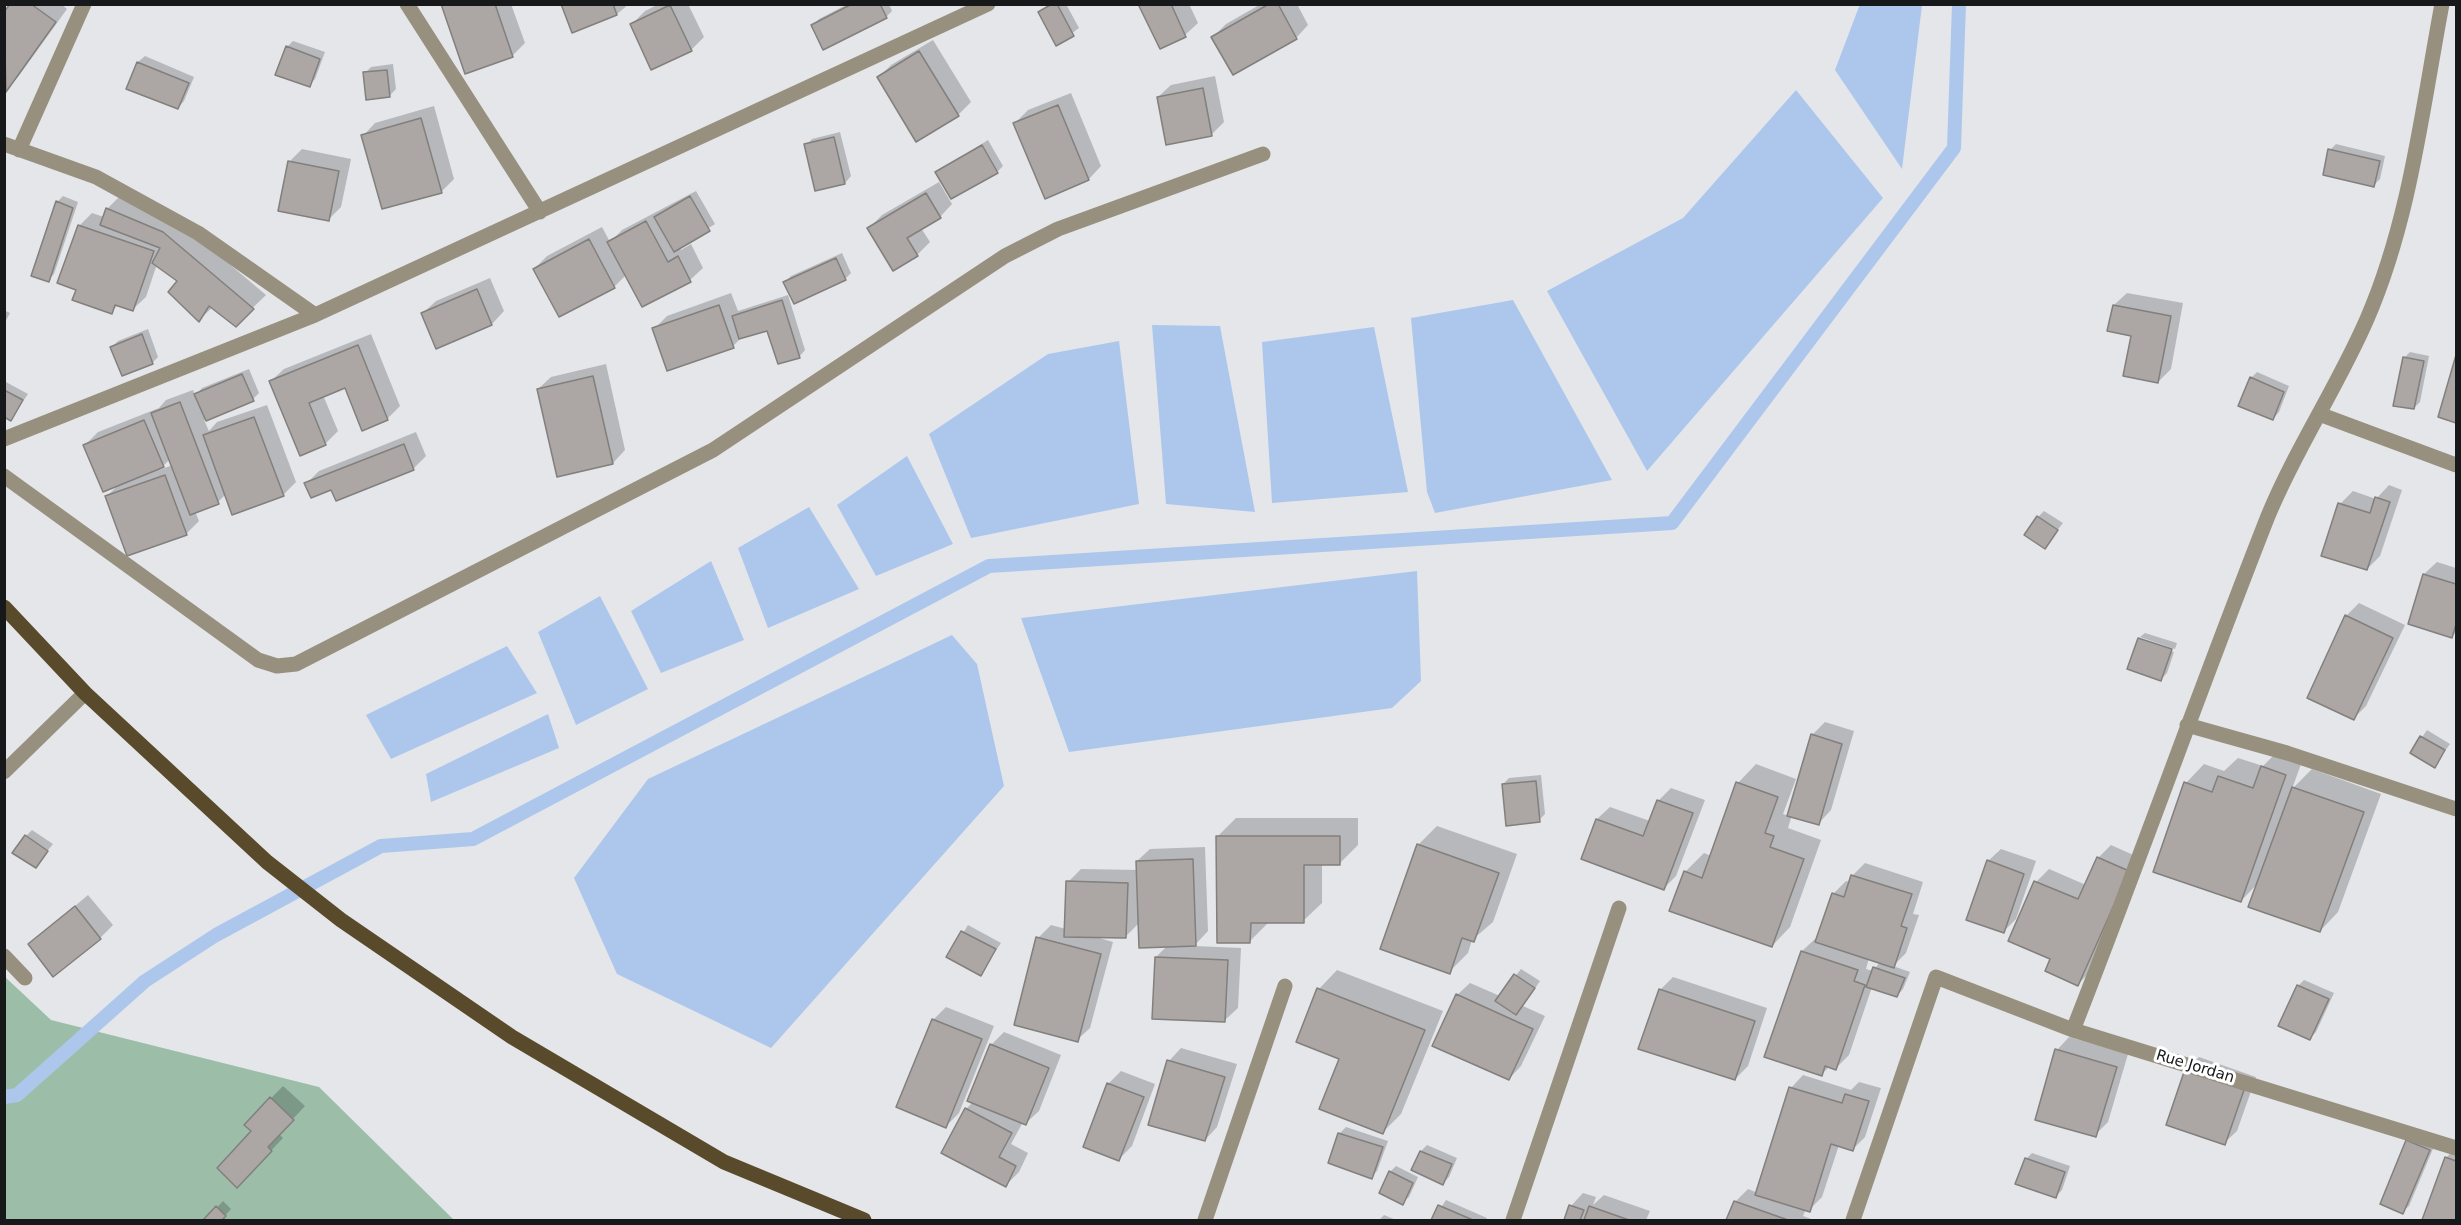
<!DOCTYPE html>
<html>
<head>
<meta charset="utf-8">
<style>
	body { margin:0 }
	#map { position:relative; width:2461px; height:1225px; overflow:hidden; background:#e4e6ea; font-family:"DejaVu Sans",sans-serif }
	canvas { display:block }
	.frame { position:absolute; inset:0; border:6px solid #171819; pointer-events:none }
</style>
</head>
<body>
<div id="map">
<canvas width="2461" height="1225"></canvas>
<div class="frame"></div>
</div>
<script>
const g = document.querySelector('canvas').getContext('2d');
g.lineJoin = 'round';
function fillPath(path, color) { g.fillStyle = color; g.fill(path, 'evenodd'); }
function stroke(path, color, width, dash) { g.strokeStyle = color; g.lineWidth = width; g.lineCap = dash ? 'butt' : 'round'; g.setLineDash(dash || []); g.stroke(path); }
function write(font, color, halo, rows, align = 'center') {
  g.font = font + ' "DejaVu Sans",sans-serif'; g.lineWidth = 6; g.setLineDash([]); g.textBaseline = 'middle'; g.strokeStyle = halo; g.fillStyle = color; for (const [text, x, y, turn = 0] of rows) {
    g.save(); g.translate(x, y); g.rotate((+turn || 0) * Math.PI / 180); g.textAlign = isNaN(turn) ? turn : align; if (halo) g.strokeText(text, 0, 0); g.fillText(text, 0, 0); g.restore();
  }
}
const green = new Path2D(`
	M4 976 51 1020 319 1087 454 1220H5Z`);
const water = new Path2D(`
	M1860 4 1922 5 1902 169 1835 70Z
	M1796 90 1883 198 1647 471 1547 291 1683 218Z
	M1513 300 1612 480 1435 513 1427 492 1411 318Z
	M1152 325 1220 326 1255 512 1166 504Z
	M1374 327 1408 492 1272 503 1262 342Z
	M1119 341 1139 504 971 538 929 434 1048 354Z
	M907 456 953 544 876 576 837 505Z
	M809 507 859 589 768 628 738 548Z
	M711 561 744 640 661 673 631 611Z
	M1417 571 1421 681 1392 708 1069 752 1021 618Z
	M600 596 648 689 576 725 538 632Z
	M952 635 977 664 1004 786 771 1048 617 974 574 878 648 779Z
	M507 646 537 693 391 759 366 715Z
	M548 714 559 748 431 802 426 774Z`);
const shadow = new Path2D(`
	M12 4H61L67 9 18 77 5 90 4 14Z
	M442 4H511L525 43 512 56Z
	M563 4H629L617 14 573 31Z
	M659 4H688L704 37 691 50 632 24 645 11Z
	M848 4H889L892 11 886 17 813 25 819 19Z
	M1049 4H1066L1079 28 1057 44 1040 12Z
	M1140 4H1189L1198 23 1185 35Z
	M1261 4H1297L1308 25 1296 38 1213 37 1226 24Z
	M933 40 971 102 958 115 879 77 891 65Z
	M293 41 325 52 315 79 309 85 287 47Z
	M145 56 194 77 184 101 178 108 128 88 138 62Z
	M393 64 396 89 390 95 365 73 371 67Z
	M1215 76 1224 122 1211 135 1158 97 1171 85Z
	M1071 93 1101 166 1089 179 1046 197 1015 123 1028 110Z
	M434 106 454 179 442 191 383 207 363 136 375 123Z
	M840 132 851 176 845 183 816 189 806 145 812 139Z
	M988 140 1003 166 997 172H937Z
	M2336 144 2385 156 2380 179 2374 185 2330 150Z
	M302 149 351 159 341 207 328 220 289 162Z
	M939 182 952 204 940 217 921 228 930 242 917 255 869 228 882 215Z
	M696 191 715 224 679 247 681 250 691 244 703 268 690 280 627 274 615 286 559 315 534 269 547 256 602 227 610 242 622 230Z
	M63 196 78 202 54 274 48 280 57 202Z
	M120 196 176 219 266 295 235 325 213 307 199 320 180 281 157 264 146 297 133 309 119 304 111 312 78 289 79 226 92 213 104 217 107 209Z
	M842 253 851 273 845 279 785 282 791 276Z
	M490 278 504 311 492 324 423 313 436 301Z
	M731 293 738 311 788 295 805 350 799 357 768 329 742 337 733 346 654 329 667 316Z
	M2127 293 2183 303 2171 369 2158 382 2114 305Z
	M4 310 10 313 4 324Z
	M148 329 158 357 152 363 112 347 118 341Z
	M371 334 400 406 387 419 346 386 323 395 338 431 325 444 271 381 284 369Z
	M2410 352 2429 356 2420 402 2414 408 2404 358Z
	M2456 360V421L2439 416Z
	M606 364 625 450 613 463 538 389 551 377Z
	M249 369 259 393 253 399 204 420 209 431 217 422 267 405 296 482 283 495 226 494 218 502 195 511 199 521 186 534 107 496 120 483 85 445 98 432 159 408 166 400 193 390 195 396 202 388ZM170 459 173 465 159 470Z
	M2257 372 2289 386 2279 412 2273 419 2251 378Z
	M4 381 28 394 11 419 4 415Z
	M416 432 426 456 413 469 332 488 306 484 319 471Z
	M2389 485 2402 490 2380 556 2367 569 2323 555 2340 504 2353 491 2376 499Z
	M2044 511 2063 523 2044 547 2038 517Z
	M2437 562 2456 568V632L2452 637 2410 623 2424 574Z
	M2359 603 2405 625 2366 706 2354 718 2346 616Z
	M2145 633 2177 643 2175 649 2140 637Z
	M2140 637V640L2174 652 2167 673 2161 679 2139 639Z
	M1825 722 1854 731 1831 810 1819 823 1792 815 1788 828 1821 840 1790 927 1772 946 1685 872 1704 853 1711 856 1738 783 1756 764 1796 779 1783 814 1789 816 1812 735Z
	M2427 730 2450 744 2434 766 2412 752Z
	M2281 748 2304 756 2292 789 2312 769 2381 794 2338 912 2320 931 2259 882 2241 901 2186 783 2204 764 2224 771 2238 758 2263 766Z
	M1541 775 1545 814 1539 820 1503 784 1509 778Z
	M1671 788 1705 800 1676 876 1664 888 1583 858 1597 819 1610 807 1650 821 1658 801Z
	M1236 818H1358V845L1339 864H1322V903L1303 921 1269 922 1250 941 1218 836Z
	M1437 826 1517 854 1493 922 1472 940 1468 953 1449 972 1418 845Z
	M32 830 53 844 35 866 26 836Z
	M2111 845 2140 858 2091 971 2078 984 2052 959 2010 940 2036 882 2049 869 2086 885 2098 858Z
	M1205 847 1208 931 1194 946 1241 948 1238 1008 1225 1020 1156 957 1168 945 1139 923 1125 937H1096L1113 942 1090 1028 1077 1040 1038 938 1051 925 1066 929 1068 882 1081 869 1138 870 1137 861 1150 849Z
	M2001 849 2036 861 2016 919 2004 931 1988 861Z
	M1865 863 1923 882 1913 914 1919 915 1906 953 1893 966 1910 972 1903 989 1897 996 1872 987 1849 1055 1836 1068 1830 1066 1822 1074 1766 1056 1802 951 1815 939 1818 940 1833 894 1846 881 1850 882 1852 876ZM1869 958 1880 962 1873 971 1866 969Z
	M88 895 113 925 100 938 30 944Z
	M968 925 1001 943 980 974 948 957Z
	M1521 969 1540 981 1523 1006 1545 1016 1521 1066 1509 1079 1457 995 1470 983 1500 996Z
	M1337 970 1443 1011 1401 1114 1383 1132 1341 1058 1319 989Z
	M1673 977 1767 1008 1748 1066 1735 1079 1660 990Z
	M2304 980 2334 993 2316 1032 2310 1038 2298 986Z
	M946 1007 994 1026 959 1113 946 1126 933 1020Z
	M1004 1032 1061 1055 1039 1111 1026 1123 1023 1122 1011 1144 1028 1153 1019 1172 1006 1185 966 1109 973 1102 991 1045Z
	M2069 1037 2128 1054 2108 1122 2095 1135 2057 1050Z
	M1181 1048 1237 1064 1217 1127 1205 1140 1169 1061Z
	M2199 1057 2256 1077 2237 1131 2224 1143 2186 1070Z
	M1121 1071 1155 1084 1132 1146 1119 1159 1108 1084Z
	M1803 1075 1851 1090 1859 1082 1881 1088 1865 1137 1853 1149 1839 1145 1822 1197 1809 1210 1806 1209 1803 1216 1814 1220H1728L1735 1202 1748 1189 1758 1193 1791 1088Z
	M283 1086 305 1106 279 1134 283 1138 250 1173 254 1131 246 1124Z
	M1346 1127 1388 1141 1377 1171 1371 1177 1330 1162 1340 1133Z
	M2407 1141 2435 1144 2409 1206 2402 1212Z
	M1427 1145 1457 1158 1449 1177 1443 1183 1421 1151Z
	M2456 1147V1220H2424L2446 1158Z
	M2032 1153 2070 1166 2062 1190 2055 1197 2026 1159Z
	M1396 1166 1418 1177 1409 1197 1402 1203 1390 1172Z
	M1583 1193 1596 1197 1593 1205 1604 1195 1650 1211 1646 1220H1565L1571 1206Z
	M1446 1200 1487 1218 1486 1220H1433Z
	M223 1201 231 1209 221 1220H205Z
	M1384 1215 1396 1220H1379Z`);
const stream = new Path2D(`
	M4 1097 17 1095 145 981 216 935 381 846 473 839 989 566 1672 523 1954 148 1959 4`);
const building = new Path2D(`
	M10 4H31L56 22 6 92 4 12Z
	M441 4H495L513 57 465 74Z
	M561 4H613L617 15 572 33Z
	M852 4H880L887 18 823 50 811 25Z
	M1052 4H1057L1074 36 1056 46 1038 12Z
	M1138 4H1171L1186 37 1160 49Z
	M1269 4H1278L1297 39 1233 75 1211 37Z
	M670 5 692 51 651 70 630 24Z
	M286 46 320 59 310 87 275 75Z
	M919 51 959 116 916 142 877 77Z
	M137 62 189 83 178 109 126 89Z
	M387 70 390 97 366 100 363 72Z
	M1203 88 1212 136 1166 145 1157 97Z
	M1058 105 1089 180 1045 199 1013 123Z
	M421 118 442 193 382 209 361 135Z
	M834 137 845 184 815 191 804 144Z
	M982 145 998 173 951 199 935 172Z
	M2328 149 2380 161 2374 187 2323 175Z
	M288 161 339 171 329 221 278 211Z
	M926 193 941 218 907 238 918 256 893 271 867 228Z
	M690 196 710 231 674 252 654 217Z
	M56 201 73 208 49 282 31 276Z
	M106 208 163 232 254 309 236 327 209 306 199 322 168 292 177 281 152 263 160 248 100 225Z
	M646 221 668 262 678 256 691 282 642 307 607 242Z
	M78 225 154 251 133 311 115 305 112 314 72 300 76 290 57 283Z
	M589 239 615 288 559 317 533 269Z
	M836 258 846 280 794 304 783 282Z
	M477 289 492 325 436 349 421 313Z
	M782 300 800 358 778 364 767 331 739 339 732 316Z
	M719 305 734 348 667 371 652 328Z
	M2113 305 2171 316 2158 383 2123 376 2131 336 2107 331Z
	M142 334 153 364 122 376 110 347Z
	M358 345 388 420 362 431 345 388 309 403 326 445 300 456 269 381Z
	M2456 355V423L2438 417Z
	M2403 357 2424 361 2414 409 2393 406Z
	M242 374 254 401 206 421 194 394Z
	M593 376 613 464 557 477 537 389Z
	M2250 377 2284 392 2273 420 2238 406Z
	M4 390 23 400 11 421 4 417Z
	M180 402 219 504 190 515 151 413Z
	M254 417 284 496 232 515 203 435Z
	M144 420 164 467 103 492 83 445Z
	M404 444 414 470 336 501 331 490 311 498 304 483Z
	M165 475 187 535 127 556 105 496Z
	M2375 497 2390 502 2367 570 2321 556 2338 503 2370 513Z
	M2037 516 2058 530 2045 549 2024 535Z
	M2423 574 2456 584V624L2452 638 2408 624Z
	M2345 615 2393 638 2354 720 2307 698Z
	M2138 638 2172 649 2161 681 2127 669Z
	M1811 734 1842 744 1819 825 1787 816Z
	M2420 736 2445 750 2435 768 2410 753Z
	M2261 766 2286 775 2241 902 2153 872 2184 782 2212 792 2218 776 2253 788Z
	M1536 781 1540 822 1506 826 1502 784Z
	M1736 782 1778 797 1765 833 1774 836 1770 847 1804 859 1772 947 1669 911 1684 871 1702 878Z
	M2292 787 2364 812 2320 932 2248 907Z
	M1657 800 1693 813 1664 890 1581 859 1596 819 1643 836Z
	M25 835 48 851 36 868 12 853Z
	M1216 836H1340V865H1304V923H1251L1250 943H1217Z
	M1417 844 1499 873 1474 942 1462 938 1450 974 1380 949Z
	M2097 857 2129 871 2078 986 2045 971 2050 959 2008 941 2034 881 2078 899Z
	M1193 859 1196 946 1139 948 1136 861Z
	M1987 860 2024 874 2004 933 1966 920Z
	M1851 875 1912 894 1901 926 1907 928 1894 968 1815 942 1832 893 1844 897Z
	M1066 881 1128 883 1126 938 1064 937Z
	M75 906 101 939 53 977 28 944Z
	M961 931 996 949 981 976 946 957Z
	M1036 937 1101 954 1078 1042 1014 1025Z
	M1801 951 1858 970 1854 981 1865 985 1836 1070 1825 1066 1822 1076 1764 1057Z
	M1155 957 1228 960 1225 1022 1152 1019Z
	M1873 967 1905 978 1897 997 1866 987Z
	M1514 974 1535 988 1516 1015 1495 1001Z
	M2297 985 2329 999 2310 1040 2278 1026Z
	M1317 988 1425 1030 1383 1134 1319 1109 1339 1059 1296 1042Z
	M1659 989 1755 1021 1735 1080 1638 1049Z
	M1456 994 1533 1029 1509 1080 1432 1046Z
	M932 1019 982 1039 946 1128 896 1107Z
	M990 1044 1049 1068 1026 1125 967 1101Z
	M2055 1049 2117 1067 2096 1137 2035 1120Z
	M1167 1060 1225 1077 1205 1141 1148 1125Z
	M2185 1069 2244 1090 2225 1145 2166 1125Z
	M1107 1083 1144 1097 1119 1161 1083 1147Z
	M1789 1087 1842 1103 1845 1094 1869 1101 1853 1151 1831 1144 1810 1212 1755 1195Z
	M270 1097 294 1120 268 1147 272 1151 237 1188 217 1168 251 1131 244 1125Z
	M965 1108 1012 1133 999 1157 1016 1166 1006 1187 941 1153Z
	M1338 1133 1383 1147 1372 1179 1328 1163Z
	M2406 1140 2430 1150 2403 1214 2380 1204Z
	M1420 1151 1452 1164 1443 1185 1411 1170Z
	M2445 1157 2456 1161V1220H2422Z
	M2025 1158 2065 1172 2056 1198 2015 1184Z
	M1389 1171 1413 1183 1403 1205 1379 1193Z
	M1734 1201 1788 1220H1726Z
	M1438 1205 1473 1220H1431Z
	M1569 1205 1584 1210 1580 1220H1564Z
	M216 1206 226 1216 222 1220H203Z
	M1589 1206 1629 1220H1584Z`);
const minor = new Path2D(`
	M407 4 540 212
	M4 144 96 177 198 233 315 315
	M19 150 84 4
	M2319 414 2456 465
	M4 439 315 315 988 4
	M4 476 258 660 277 666 296 664 713 450 1005 256 1058 229 1263 154
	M2187 725 2287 753 2456 809
	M4 772 85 693
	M4 956 25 978
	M2073 1030C2140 859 2201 686 2268 516 2296 448 2338 386 2367 319 2410 220 2422 110 2442 4
	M1205 1220 1285 986
	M1513 1220 1619 908
	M1853 1220 1936 977 2073 1030 2456 1148`);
const major = new Path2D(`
	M4 607 85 693 267 862 341 920 512 1037 724 1162 864 1220`);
const streetNames = [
	["Rue Jordan",2195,1067,17]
];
fillPath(green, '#9cbea9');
fillPath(water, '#adc7ec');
fillPath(shadow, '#0003');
stroke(stream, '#adc7ec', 14);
fillPath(building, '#aca7a5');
stroke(building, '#827f7c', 1.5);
stroke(minor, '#98907f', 15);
stroke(major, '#594a2b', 15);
write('15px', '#171819', '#fff', streetNames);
</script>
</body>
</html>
